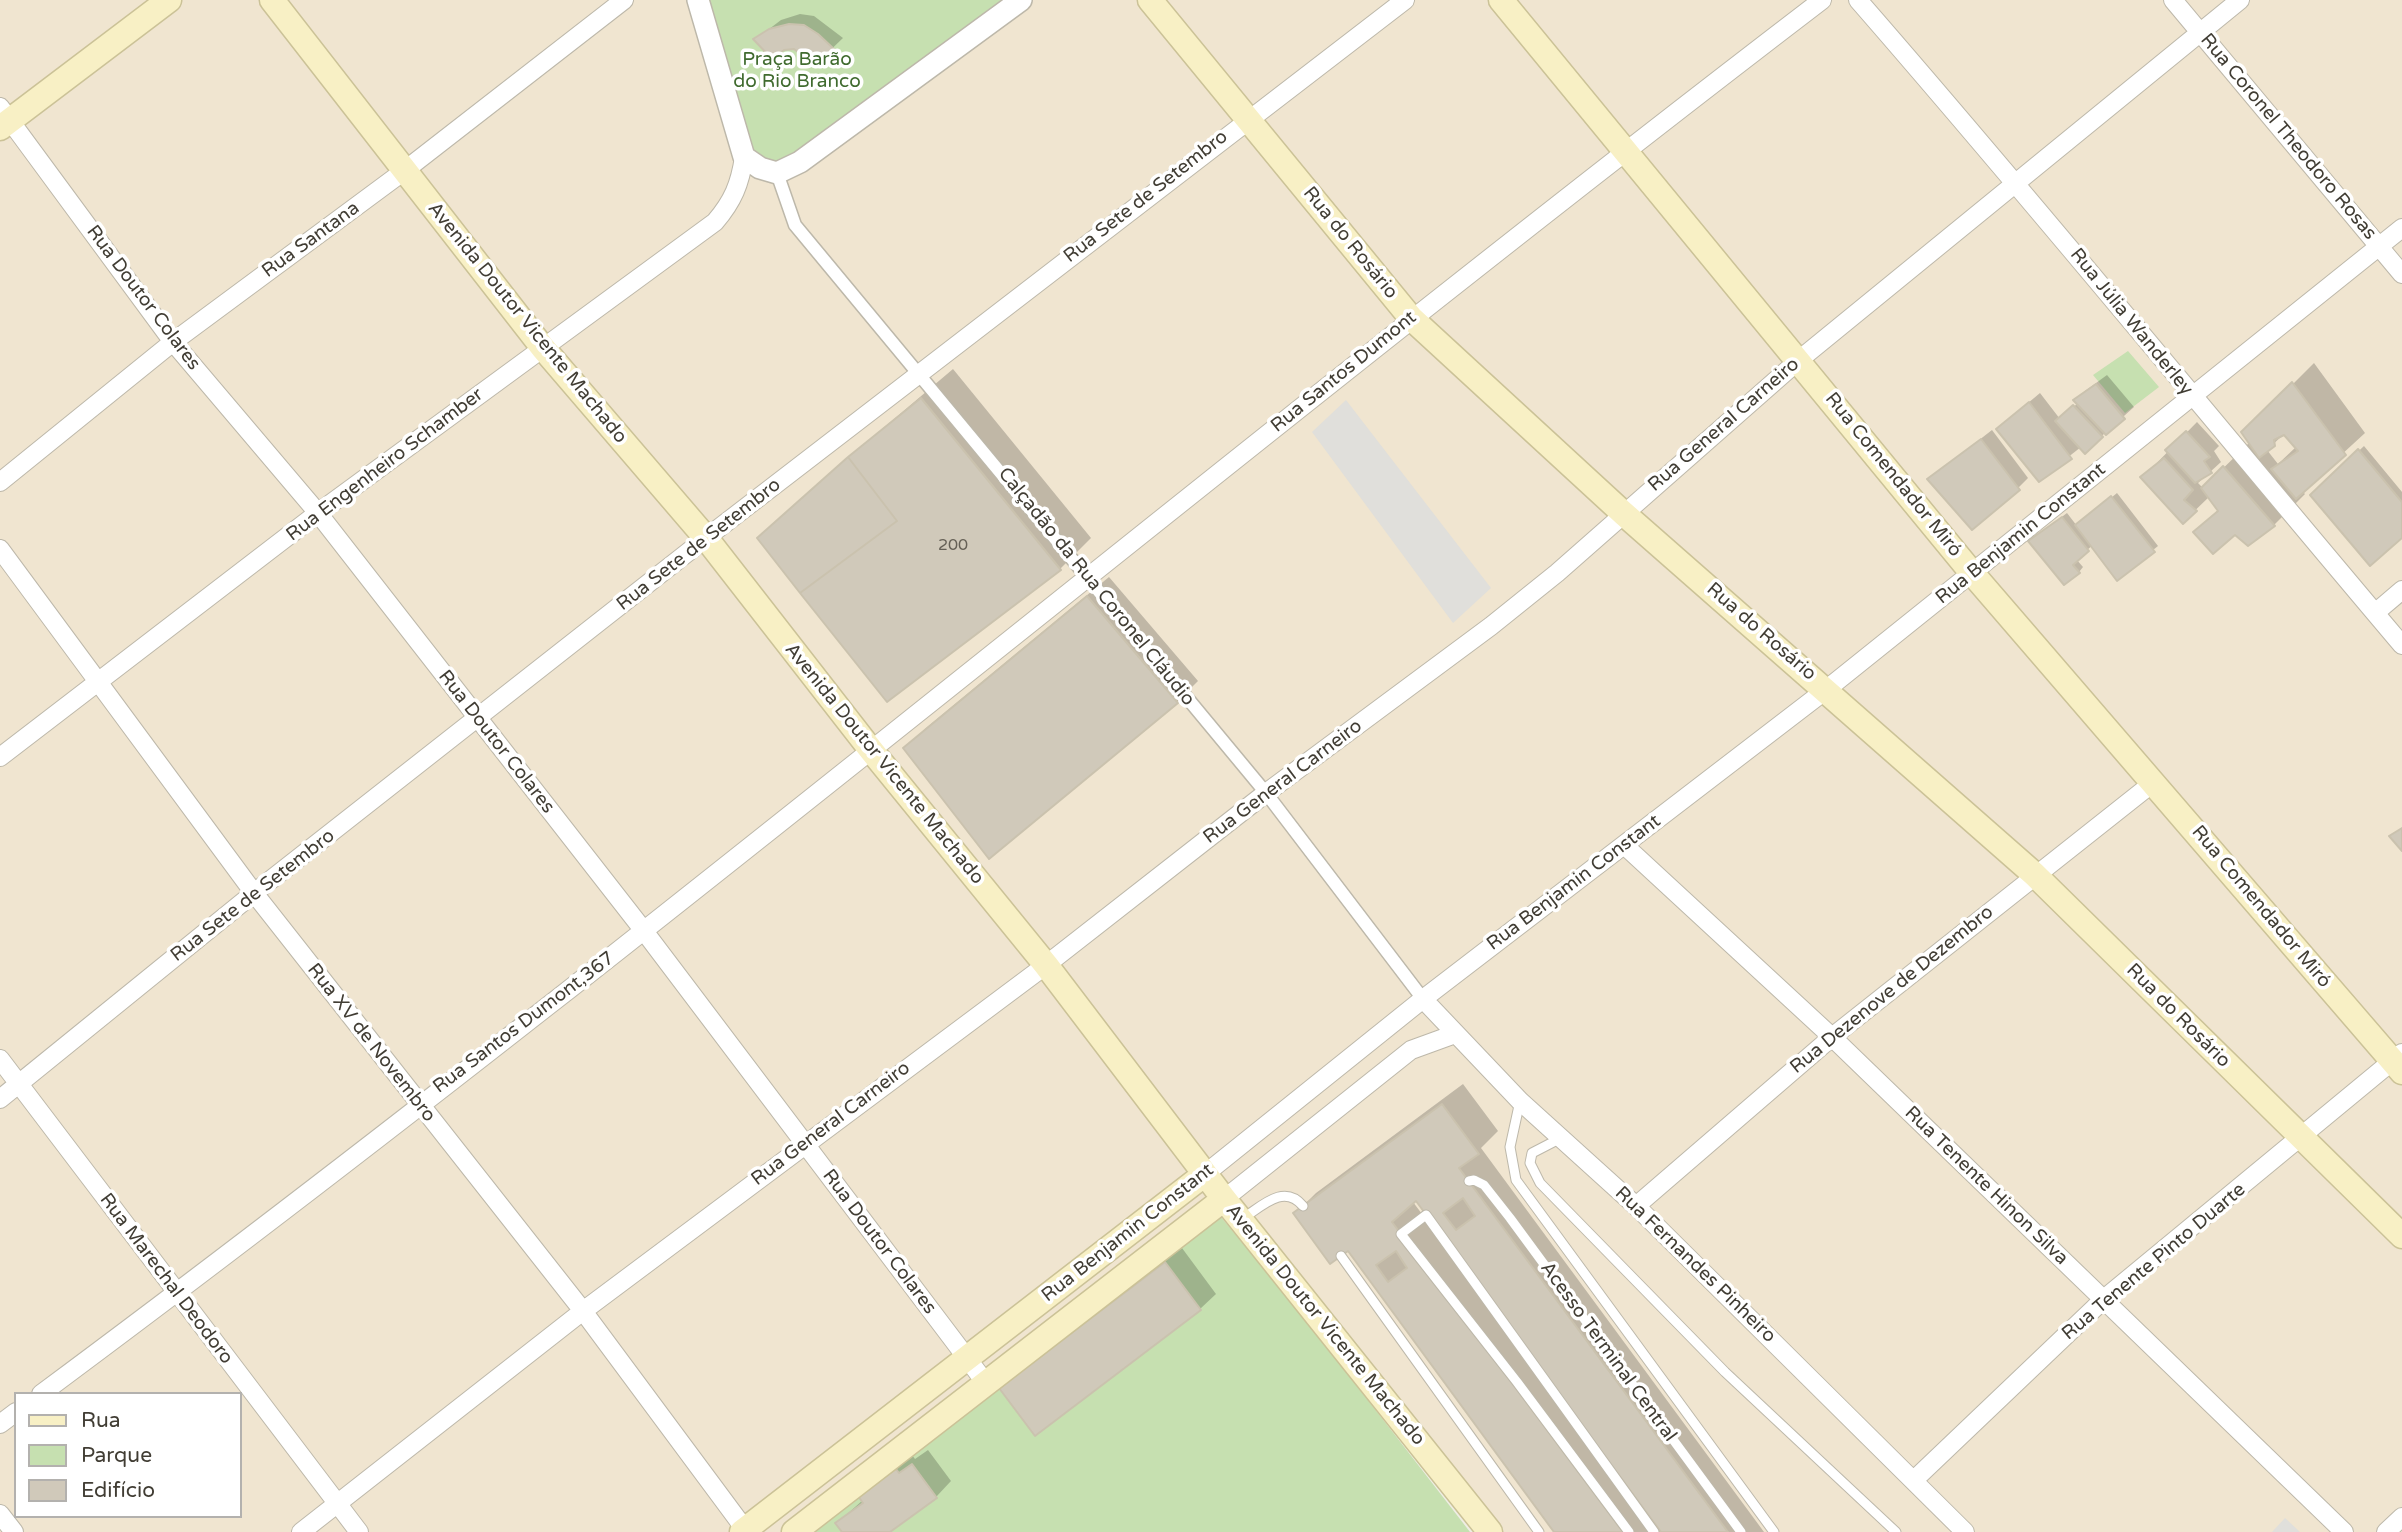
<!DOCTYPE html>
<html>
<head>
<meta charset="utf-8">
<style>
	body { margin:0 }
	#map { position:relative; width:2402px; height:1532px; overflow:hidden; background:#efede3; font-family:"Varela Round",sans-serif }
	canvas { display:block }
	.legend { position:absolute; left:14px; top:1392px; width:228px; height:126px; box-sizing:border-box; background:#fff; border:2px solid #b3b1ae; margin:0; padding:9px 12px; list-style:none; font-size:21px; color:#413d34 }
	.legend li { display:flex; align-items:center; gap:14px; height:35px }
	.legend b { width:35px; border:2px solid #b3b1ae }
</style>
</head>
<body>
<div id="map">
<canvas width="2402" height="1532"></canvas>
<ul class="legend">
<li><b style="height:9px;background:#f8f0c5"></b>Rua</li>
<li><b style="height:19px;background:#c6e0b0"></b>Parque</li>
<li><b style="height:19px;background:#d0c9ba"></b>Edifício</li>
</ul>
</div>
<script>
const g = document.querySelector('canvas').getContext('2d');
g.lineJoin = 'round';
function fillPath(path, color) { g.fillStyle = color; g.fill(path, 'evenodd'); }
function stroke(path, color, width, dash) { g.strokeStyle = color; g.lineWidth = width; g.lineCap = dash ? 'butt' : 'round'; g.setLineDash(dash || []); g.stroke(path); }
function write(font, color, halo, rows, align = 'center') {
  g.font = font + ' "Varela Round",sans-serif'; g.lineWidth = 7; g.setLineDash([]); g.textBaseline = 'middle'; g.strokeStyle = halo; g.fillStyle = color; for (const [text, x, y, turn = 0] of rows) {
    g.save(); g.translate(x, y); g.rotate((+turn || 0) * Math.PI / 180); g.textAlign = isNaN(turn) ? turn : align; if (halo) g.strokeText(text, 0, 0); g.fillText(text, 0, 0); g.restore();
  }
}
const commercial = new Path2D(`
	M0 0H2402V1532H1480L1220 1207 801 1532H0ZM16 1394H240V1516H16Z`);
const green = new Path2D(`
	M702 0H1010L781 168 747 152Z
	M2128 351 2159 387 2125 413 2093 375Z
	M1221 1217 1299 1311 1470 1532H814L984 1386Z`);
const parking = new Path2D(`
	M1346 400 1491 588 1453 623 1312 432Z
	M2285 1518 2300 1532H2272Z`);
const shadow = new Path2D(`
	M800 14 814 16 843 38 816 64 794 47 756 39 781 20Z
	M2314 363 2365 433 2302 491 2305 494 2274 525 2235 532H2196L2219 509 2209 497 2183 522 2143 477 2197 422 2219 446 2214 451 2221 462 2198 483 2203 488 2250 442 2244 433ZM2285 433 2297 446 2278 464 2267 450Z
	M953 369 1091 538 1060 569 888 700 861 447Z
	M2107 375 2134 407 2085 451 2081 447 2039 480 2009 419 2040 393 2060 419 2078 403 2075 400 2085 391Z
	M1992 430 2028 478 2018 488 1929 479Z
	M2364 446 2402 492V535L2312 495Z
	M2117 493 2158 546 2153 550 2093 545 2076 559 2083 567 2079 572 2030 541 2067 513 2077 526Z
	M1109 577 1198 681 1177 702 905 748 926 728Z
	M1463 1084 1498 1131 1481 1148 1764 1532H1557L1348 1249 1295 1214 1316 1193ZM1417 1199 1586 1433 1413 1202Z
	M1182 1248 1216 1294 1200 1309 1017 1372Z
	M928 1450 951 1481 936 1497 887 1532H844L837 1523 863 1500 861 1497 912 1455 915 1459Z`);
const building = new Path2D(`
	M789 24 804 25 818 34 835 50 816 66 794 49 784 50 772 59 753 39 769 29Z
	M2292 382 2346 455 2296 499 2271 469 2298 451 2284 435 2274 440 2275 446 2259 458 2241 432Z
	M2096 384 2125 419 2106 435 2073 400Z
	M921 398 1061 570 887 702 800 593 897 521 848 457Z
	M2029 402 2072 459 2039 482 1996 429Z
	M2073 405 2103 437 2085 454 2055 421Z
	M2186 431 2210 457 2204 461 2212 473 2195 483 2165 450Z
	M1981 439 2020 490 1972 530 1927 479Z
	M2358 449 2402 502V538L2370 566 2310 495Z
	M848 457 897 521 800 593 757 538Z
	M2164 458 2193 490 2184 500 2197 511 2183 524 2140 477Z
	M2223 466 2275 526 2248 546 2235 535 2213 554 2193 532 2218 511 2201 488Z
	M2111 496 2155 552 2117 581 2075 525Z
	M2062 517 2089 551 2073 565 2080 573 2064 585 2028 541Z
	M1087 596 1178 703 989 859 903 748Z
	M2402 828V851L2389 836Z
	M1442 1104 1479 1154 1459 1168 1728 1532H1661L1416 1201 1392 1222 1623 1532H1554L1348 1251 1330 1264 1293 1213Z
	M1463 1198 1475 1216 1456 1230 1443 1213Z
	M1396 1251 1407 1268 1388 1282 1376 1265Z
	M1165 1262 1201 1310 1035 1436 999 1388Z
	M912 1464 937 1498 890 1532H842L835 1523 863 1503 858 1496 896 1469 899 1473Z`);
const service = new Path2D(`
	M1520 1101 1510 1147 1516 1180 1774 1532
	M1561 1138 1532 1153 1530 1163 1540 1183 1725 1372 1896 1532
	M1469 1181 1474 1180 1484 1185 1510 1218 1741 1532
	M1242 1219C1262 1206 1284 1183 1303 1206
	M1341 1256 1539 1532
	M1629 1532 1517 1382 1401 1234 1426 1215 1654 1532`);
const pedestrian = new Path2D(`
	M777 173 795 225 1266 793 1423 999`);
const minor = new Path2D(`
	M1858 0C2043 212 2220 430 2402 645
	M2173 0 2402 274
	M0 107 173 342 318 513 644 931 985 1382
	M0 482 173 342 404 171 624 0
	M0 549 254 893 583 1311 747 1532
	M2375 613 2402 590
	M0 757 318 513 715 222C733 201 740 184 744 157
	M1624 845 1832 1037 2344 1532
	M1423 999 1520 1101 1636 1206 1965 1532
	M0 1059 359 1532
	M0 1099 254 893 706 538 1405 0
	M1205 1174 1423 999 1827 689 2402 228
	M1224 1199 1411 1050 1455 1034
	M1636 1206 1832 1037 2154 782
	M41 1394C646 945 1223 458 1822 0
	M0 1424 16 1412
	M1914 1480 2104 1299 2402 1053
	M0 1514 14 1532
	M301 1532 583 1311 1046 965 1266 793 1491 626 1557 573 1799 360 2240 0
	M2386 1532 2402 1517`);
const tertiary = new Path2D(`
	M698 0 744 157 760 168 777 173 800 162 1021 0`);
const secondary = new Path2D(`
	M272 0 543 348 706 538 871 750 1046 965 1224 1199 1490 1532
	M1150 0 1411 318 1623 513 2034 874 2402 1236
	M1501 0 1972 573 2402 1072
	M0 128 169 0
	M742 1532 1205 1174
	M794 1532 1224 1199`);
const numberNames = [
	["200",953,546]
];
const parkNames = [
	["Praça Barão",797,60],
	["do Rio Branco",797,82]
];
const streetNames = [
	["Rua Coronel Theodoro Rosas",2288,137,50],
	["Rua Sete de Setembro",1146,197,-38],
	["Rua Santana",311,240,-36],
	["Rua do Rosário",1350,243,51],
	["Rua Doutor Colares",143,298,53],
	["Rua Júlia Wanderley",2131,322,51],
	["Avenida Doutor Vicente Machado",527,323,51],
	["Rua Santos Dumont",1344,372,-39],
	["Rua General Carneiro",1724,425,-41],
	["Rua Engenheiro Schamber",385,465,-37],
	["Rua Comendador Miró",1893,475,51],
	["Rua Benjamin Constant",2021,534,-39],
	["Rua Sete de Setembro",699,545,-38],
	["Calçadão da Rua Coronel Cláudio",1096,587,51],
	["Rua do Rosário",1761,632,41],
	["Rua Doutor Colares",496,742,52],
	["Avenida Doutor Vicente Machado",884,764,51],
	["Rua General Carneiro",1283,782,-37],
	["Rua Benjamin Constant",1574,883,-37],
	["Rua Sete de Setembro",253,896,-38],
	["Rua Comendador Miró",2261,907,50],
	["Rua Dezenove de Dezembro",1892,990,-39],
	["Rua do Rosário",2178,1016,45],
	["Rua Santos Dumont,367",524,1023,-37],
	["Rua XV de Novembro",371,1043,52],
	["Rua General Carneiro",831,1124,-37],
	["Rua Tenente Hinon Silva",1986,1186,44],
	["Rua Benjamin Constant",1128,1233,-38],
	["Rua Doutor Colares",879,1242,53],
	["Rua Tenente Pinto Duarte",2154,1262,-40],
	["Rua Fernandes Pinheiro",1695,1265,44],
	["Rua Marechal Deodoro",166,1279,53],
	["Avenida Doutor Vicente Machado",1325,1325,51],
	["Acesso Terminal Central",1608,1352,54]
];
fillPath(commercial, '#f0e5d0');
fillPath(green, '#c6e0b0');
fillPath(parking, '#e0dfdb');
fillPath(shadow, '#0003');
fillPath(building, '#d0c9ba');
stroke(building, '#cac2ae', 2);
stroke(service, '#bdb8aa', 11);
stroke(pedestrian, '#bdb8aa', 15);
stroke(minor, '#bdb8aa', 20);
stroke(tertiary, '#bdb8aa', 24);
stroke(secondary, '#cbc297', 27);
stroke(service, '#fff', 9);
stroke(pedestrian, '#fff', 12);
stroke(minor, '#fff', 18);
stroke(tertiary, '#fff', 21);
stroke(secondary, '#f8f0c5', 24);
write('16px', '#656056', null, numberNames);
write('19px', '#406b2f', '#fff', parkNames);
write('19px', '#413d34', '#fff', streetNames);
</script>
</body>
</html>
